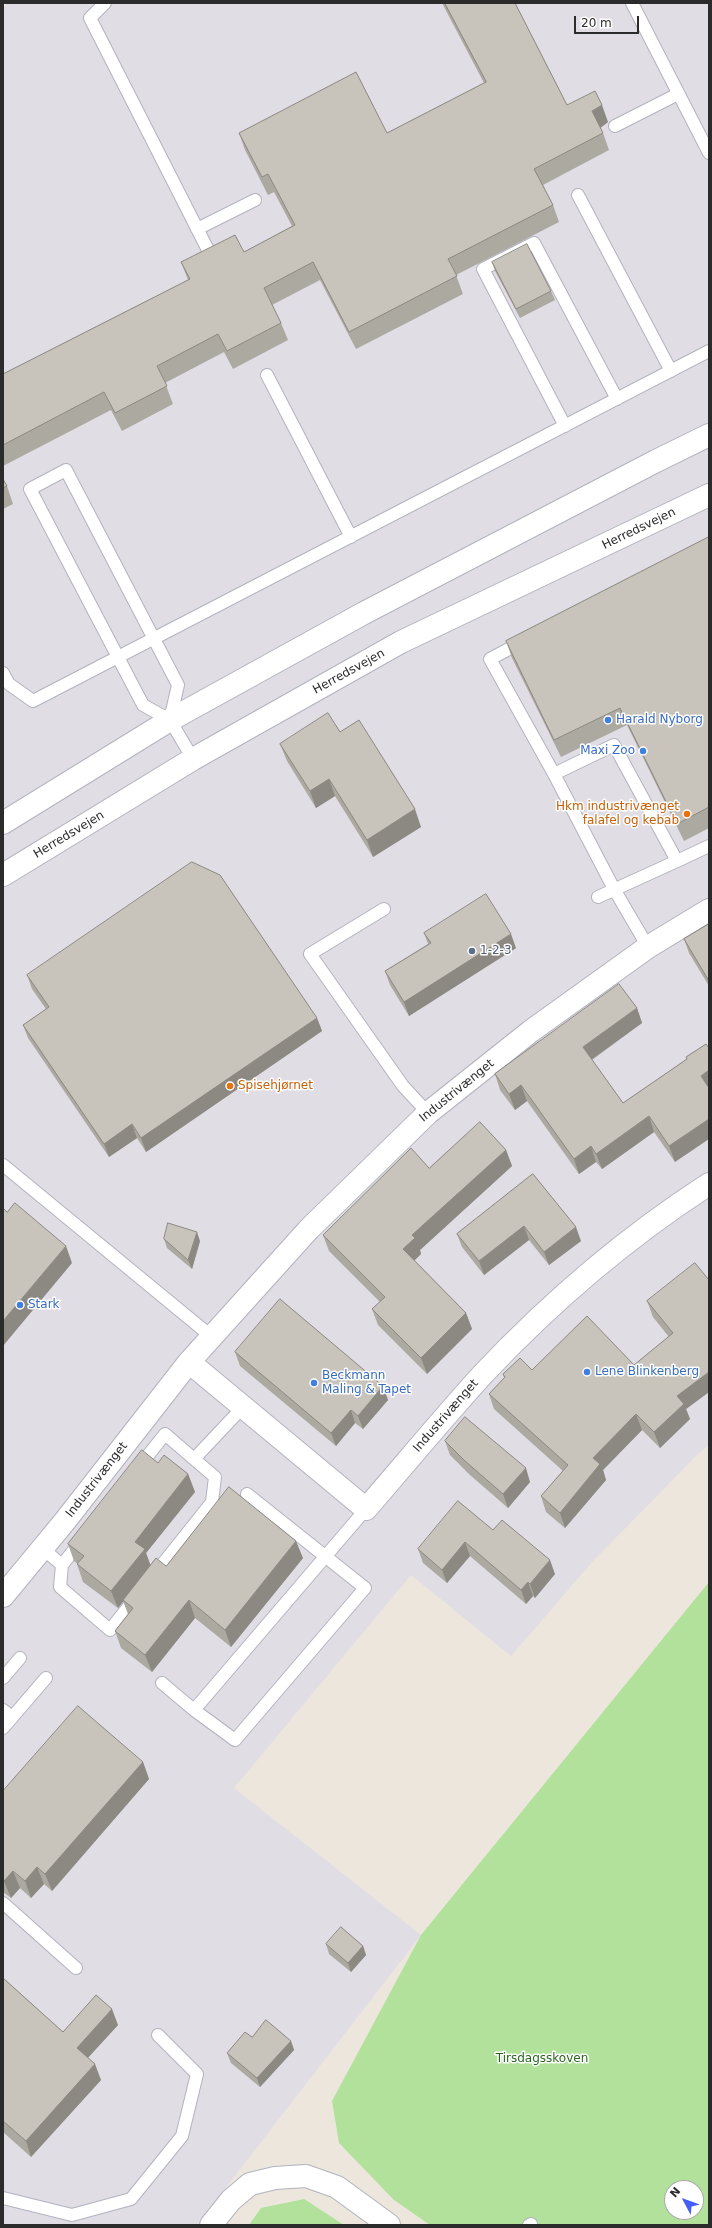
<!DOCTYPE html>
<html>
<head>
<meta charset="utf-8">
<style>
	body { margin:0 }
	#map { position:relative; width:712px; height:2228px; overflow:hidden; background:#ece6dd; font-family:"DejaVu Sans",sans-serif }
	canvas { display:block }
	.frame { position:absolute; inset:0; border:4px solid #2b2b2b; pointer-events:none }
	.north { position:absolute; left:664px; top:2180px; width:40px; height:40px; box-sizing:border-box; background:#fff; border:1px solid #aaa; border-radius:50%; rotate:311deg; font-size:11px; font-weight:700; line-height:16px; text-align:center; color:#2b2b2b }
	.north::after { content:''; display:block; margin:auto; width:14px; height:18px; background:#425ef4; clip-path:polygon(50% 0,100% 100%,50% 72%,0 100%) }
	.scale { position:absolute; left:574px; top:16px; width:65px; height:18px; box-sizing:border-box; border:2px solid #2b2b2b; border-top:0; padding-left:5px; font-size:12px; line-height:14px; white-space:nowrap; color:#2b2b2b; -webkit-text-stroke:3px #fff; paint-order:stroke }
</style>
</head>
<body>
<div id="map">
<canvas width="712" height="2228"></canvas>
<div class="frame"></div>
<div class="north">N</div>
<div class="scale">20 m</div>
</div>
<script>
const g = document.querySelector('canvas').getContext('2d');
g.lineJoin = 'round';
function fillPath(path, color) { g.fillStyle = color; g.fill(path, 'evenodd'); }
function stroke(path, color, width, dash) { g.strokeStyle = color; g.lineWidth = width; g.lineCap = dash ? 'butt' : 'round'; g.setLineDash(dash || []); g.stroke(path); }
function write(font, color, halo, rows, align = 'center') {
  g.font = font + ' "DejaVu Sans",sans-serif'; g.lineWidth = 3; g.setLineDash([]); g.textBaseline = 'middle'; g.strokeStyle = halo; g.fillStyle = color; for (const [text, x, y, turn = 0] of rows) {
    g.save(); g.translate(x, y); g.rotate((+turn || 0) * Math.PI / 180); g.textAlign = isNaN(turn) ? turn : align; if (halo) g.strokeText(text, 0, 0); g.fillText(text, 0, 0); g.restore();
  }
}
const industrial = new Path2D(`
	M8 3H709V1445L697 1455 593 1561 511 1656 411 1575 234 1788 421 1935 197 2225H3V8Z`);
const green = new Path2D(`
	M709 1582V2225H430L394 2200 339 2143 332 2101 421 1935ZM672 2188H696V2212H672Z
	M304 2199 344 2225H249L261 2208Z`);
const lane = new Path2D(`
	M105 3 90 18 209 252
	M632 3 709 153
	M615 126 678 94
	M578 195 671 371
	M197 229 255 200
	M267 375 351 537
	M565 426 483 269 534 243 617 399
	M66 470 178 685 170 720 143 705 30 489Z
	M522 642 490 659 554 774 614 889 648 947
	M3 673 9 684 33 701 709 351
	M170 720 193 759
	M554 774 614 745 677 861 598 897
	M677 861 709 846
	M384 909 310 954 403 1086 428 1113
	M3 1165 212 1337
	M138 1468 165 1434 194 1459
	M81 1541 62 1565 60 1587 110 1630 137 1596
	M42 1548 62 1565
	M153 1576 212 1502 215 1477 194 1459 243 1407
	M3 1678 20 1658
	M162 1683 194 1710 235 1740 365 1588 247 1494
	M3 1710 12 1717
	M194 1710 366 1509
	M3 1728 46 1678
	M3 1903 76 1968
	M3 2198 72 2215 131 2199 182 2136 197 2074 158 2035
	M529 2225 531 2224`);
const street = new Path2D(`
	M189 1362 366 1509C405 1464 443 1418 483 1374 550 1303 627 1237 709 1184
	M3 1596 65 1521 189 1362 309 1229 428 1113 531 1031 648 947 709 910
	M211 2225 231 2200 250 2184 275 2178 306 2176 337 2187 389 2225`);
const secondary = new Path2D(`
	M3 823 170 720 364 613 656 461 709 435
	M3 875 193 759 401 642 709 495`);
const wall = new Path2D(`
	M442 3H515L567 105 608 122 600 128 603 133 609 150 543 185 553 205 559 222 456 275 463 294 356 349 320 280 272 305 281 323 288 340 233 369 224 352 165 383 173 404 122 431 111 410 3 466V374L188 280 181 262 244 252 292 226 274 192 268 195 245 150 239 133H387L484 83Z
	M492 262 551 291 555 300 520 318 495 271Z
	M3 479 7 486 13 504 3 509Z
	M709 537V828L684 841 627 725 561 757 512 658 506 641Z
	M340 732 421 827 373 857 335 796 316 808 287 761 280 744Z
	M709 924V986L689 953 684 939Z
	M424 933 516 948 409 1016 390 985 385 971 428 944Z
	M27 975 317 1018 322 1031 146 1152 137 1138 109 1157 28 1038 23 1025 46 1009 32 989Z
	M637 1008 642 1023 592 1060 623 1103 687 1059 686 1057 706 1044 675 1162 654 1132 602 1169 596 1162 579 1174 527 1101 515 1110 500 1090 495 1074Z
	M506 1150 512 1166 420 1250 421 1254 414 1260 466 1313 472 1329 427 1374 378 1325 372 1309 380 1302 329 1251 323 1235Z
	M533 1174 581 1241 549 1265 529 1240 484 1275 462 1247 457 1234Z
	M164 1239 200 1241 192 1269 167 1248Z
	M709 1280V1392L686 1409 690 1419 660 1448 642 1430 603 1470 606 1480 565 1528 546 1512 541 1496 563 1471 494 1409 489 1394 504 1378 503 1374 532 1370 634 1365 669 1337 653 1317 647 1301Z
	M235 1352 383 1386 388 1400 363 1429 355 1423 336 1446 240 1366Z
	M445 1441 530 1482 508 1508 470 1475 450 1455Z
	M188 1474 195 1492 146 1553 151 1566H166L303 1558 231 1647 195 1618 152 1672 121 1648 115 1631 128 1614 123 1601 118 1608 83 1582 77 1564H78L74 1561 68 1544Z
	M493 1530 555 1574 535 1598 533 1596 526 1604 470 1556 447 1583 423 1563 418 1549Z
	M143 1762 149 1779 52 1891 44 1884 31 1898 20 1888 11 1898 3 1892V1791Z
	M326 1944 363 1946 366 1955 351 1972 329 1954Z
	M3 1978 63 2032 118 2025 88 2058 101 2080 31 2157 3 2132Z
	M252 2037 291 2041 294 2050 260 2087 231 2063 227 2053Z`);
const shadedWall = new Path2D(`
	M602 105 608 122 599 129 592 111Z
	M329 779 335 796 316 808 310 791Z
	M415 809 421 827 373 857 367 840Z
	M511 934 516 948 409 1016 404 1002Z
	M637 1008 642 1023 588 1062 583 1047Z
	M317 1018 322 1031 146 1152 141 1138Z
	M709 1070V1090L701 1076Z
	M521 1085 527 1101 515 1110 509 1094Z
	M649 1116 654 1132 602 1169 596 1154Z
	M709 1119V1139L675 1162 669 1146Z
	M132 1124 137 1138 109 1157 104 1144Z
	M591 1146 596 1162 579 1174 574 1159Z
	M506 1150 512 1166 420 1250 421 1254 409 1266 403 1249 412 1235Z
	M524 1226 529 1240 484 1275 479 1261Z
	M576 1227 581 1241 549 1265 544 1252Z
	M197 1232 200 1241 192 1269 188 1260Z
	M66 1246 72 1263 3 1346V1321Z
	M466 1313 472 1329 427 1374 421 1358Z
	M709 1372V1392L686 1409 690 1419 660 1448 654 1432 677 1396Z
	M383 1386 388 1400 363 1429 358 1416Z
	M351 1410 355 1423 336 1446 331 1433Z
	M636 1414 642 1430 603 1470 606 1480 565 1528 560 1513 593 1458Z
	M526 1468 530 1482 508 1508 503 1494Z
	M188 1474 195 1492 146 1553 151 1567 118 1608 111 1591 135 1542Z
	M296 1541 303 1558 231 1647 225 1630Z
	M465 1542 470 1556 447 1583 442 1570Z
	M550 1560 555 1574 535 1598 530 1584Z
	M528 1582 533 1596 526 1604 521 1590Z
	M189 1600 195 1618 152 1672 145 1655Z
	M143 1762 149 1779 52 1891 45 1874Z
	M37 1867 44 1884 31 1898 25 1881Z
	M13 1871 20 1888 11 1898 4 1881Z
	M363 1946 366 1955 351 1972 348 1963Z
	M112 2009 118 2025 82 2064 77 2048Z
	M291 2041 294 2050 260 2087 257 2078Z
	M95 2064 101 2080 31 2157 26 2141Z`);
const building = new Path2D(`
	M445 3H515L567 105 595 91 602 105 592 111 603 133 534 169 553 205 448 259 457 276 349 332 313 262 264 288 281 323 227 351 218 334 157 366 167 386 115 413 104 392 3 445V374L190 279 181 262 235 235 244 252 295 225 268 174 262 177 239 133 356 72 387 133 486 82Z
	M527 244 551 291 516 309 492 262Z
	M3 479 7 486 3 488Z
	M709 537V807L677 824 620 708 554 740 506 641Z
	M328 713 340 732 359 720 415 809 367 840 329 779 310 791 280 744Z
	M192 862 220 875 317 1018 141 1138 132 1124 104 1144 23 1025 49 1007 27 975Z
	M486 894 511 934 404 1002 385 971 431 943 424 933Z
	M709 924V981L684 939Z
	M619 984 637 1008 583 1047 623 1103 687 1059 686 1057 706 1044 709 1048V1070L701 1076 709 1088V1119L669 1146 649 1116 596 1154 591 1146 574 1159 521 1085 509 1094 495 1074Z
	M480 1122 506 1150 412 1235 415 1238 403 1249 466 1313 421 1358 372 1309 385 1297 323 1235 411 1148 429 1168Z
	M533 1174 576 1227 544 1252 524 1226 479 1261 457 1234Z
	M15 1203 66 1246 3 1321V1208L7 1212Z
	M168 1223 197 1232 188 1260 164 1239Z
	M695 1263 709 1280V1372L677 1396 684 1404 654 1432 636 1414 593 1458 600 1464 560 1513 541 1496 568 1465 489 1394 505 1377 503 1374 520 1358 532 1370 587 1316 634 1365 673 1333 647 1301Z
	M280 1299 383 1386 358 1416 351 1410 331 1433 235 1352Z
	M465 1417 526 1468 503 1494 465 1461 445 1441Z
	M142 1450 158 1463 164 1455 188 1474 135 1542 145 1549 111 1591 77 1564 84 1556 68 1544Z
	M229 1487 296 1541 225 1630 189 1600 145 1655 115 1631 133 1608 123 1600 156 1558 166 1566Z
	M458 1501 493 1530 502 1520 550 1560 530 1584 528 1582 521 1590 465 1542 442 1570 418 1549Z
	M78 1706 143 1762 45 1874 37 1867 25 1881 13 1871 4 1881 3 1880V1791Z
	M341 1927 363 1946 348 1963 326 1944Z
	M3 1978 63 2032 96 1995 112 2009 77 2048 95 2064 26 2141 3 2121Z
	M266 2020 291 2041 257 2078 227 2053 245 2032 252 2037Z`);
const markers = [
	[608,720,4,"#3f7fe0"],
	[643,751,4,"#3f7fe0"],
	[687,814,4,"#e8710a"],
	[472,951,4,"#5c6f8a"],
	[230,1086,4,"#e8710a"],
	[20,1305,4,"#3f7fe0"],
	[587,1372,4,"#3f7fe0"],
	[314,1383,4,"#3f7fe0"]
];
const streetNames = [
	["Herredsvejen",639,529,-26],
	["Herredsvejen",349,672,-29],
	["Herredsvejen",69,835,-31],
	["Industrivænget",457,1091,-39],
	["Industrivænget",446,1416,-49],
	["Industrivænget",97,1480,-52]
];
const shopNames = [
	["Harald Nyborg",616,720],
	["Maxi Zoo",635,751,"right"],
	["Stark",28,1305],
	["Lene Blinkenberg",595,1372],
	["Beckmann",322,1376],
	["Maling & Tapet",322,1390]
];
const foodNames = [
	["Hkm industrivænget",679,807],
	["falafel og kebab",679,821],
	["Spisehjørnet",238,1086,"left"]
];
const serviceNames = [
	["1-2-3",480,951]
];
const parkNames = [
	["Tirsdagsskoven",542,2059]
];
fillPath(industrial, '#e0dde5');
fillPath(green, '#b1e19b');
stroke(lane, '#b1b3be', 14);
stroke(street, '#b1b3be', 24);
stroke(secondary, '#b1b3be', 24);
stroke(lane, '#fff', 12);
stroke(street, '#fff', 22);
stroke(secondary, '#fff', 22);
fillPath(wall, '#aca9a1');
fillPath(shadedWall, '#8c8983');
fillPath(building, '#c8c4bb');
stroke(building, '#8c8983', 1);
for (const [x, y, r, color] of markers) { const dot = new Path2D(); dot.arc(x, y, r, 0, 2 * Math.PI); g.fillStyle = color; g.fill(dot); stroke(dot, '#fff', 1.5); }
write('12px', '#2b2b2b', '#fff', streetNames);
write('12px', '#366cbe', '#fff', shopNames, 'left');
write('12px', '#c56008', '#fff', foodNames, 'right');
write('12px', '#4e5e75', '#fff', serviceNames, 'left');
write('12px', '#29661c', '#fff', parkNames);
</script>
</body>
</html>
